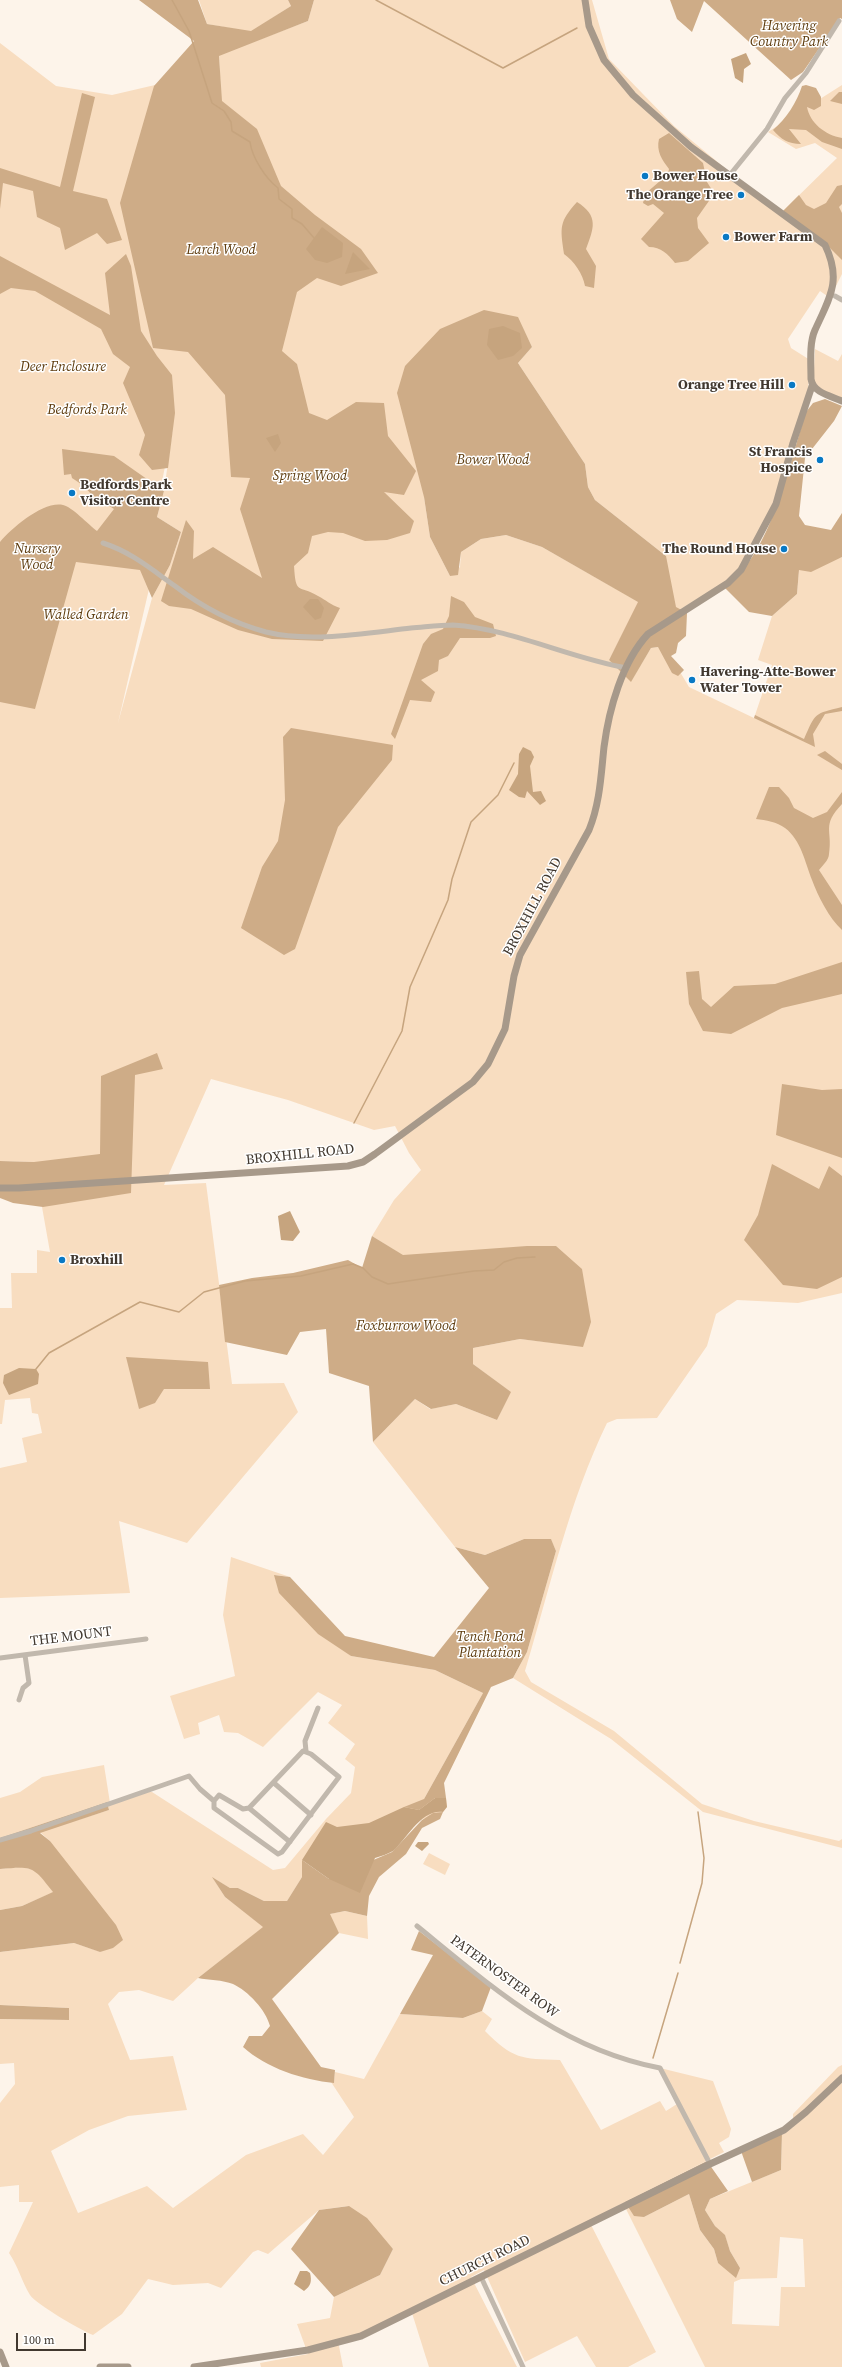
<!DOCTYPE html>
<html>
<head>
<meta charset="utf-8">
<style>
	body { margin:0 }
	#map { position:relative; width:842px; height:2367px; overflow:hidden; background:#fdf4ea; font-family:"Source Serif 4",serif }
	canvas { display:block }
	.scale { position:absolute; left:16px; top:2333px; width:70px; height:18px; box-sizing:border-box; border:2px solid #41382f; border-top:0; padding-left:5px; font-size:12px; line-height:14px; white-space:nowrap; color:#41382f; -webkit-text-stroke:3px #fff; paint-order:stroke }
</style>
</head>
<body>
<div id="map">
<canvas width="842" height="2367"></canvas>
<div class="scale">100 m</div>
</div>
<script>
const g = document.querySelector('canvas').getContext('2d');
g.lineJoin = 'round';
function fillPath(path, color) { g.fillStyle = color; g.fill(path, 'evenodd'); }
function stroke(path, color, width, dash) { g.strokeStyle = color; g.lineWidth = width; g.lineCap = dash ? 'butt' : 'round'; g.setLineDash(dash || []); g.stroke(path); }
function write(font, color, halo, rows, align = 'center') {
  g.font = font + ' "Source Serif 4",serif'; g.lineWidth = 3; g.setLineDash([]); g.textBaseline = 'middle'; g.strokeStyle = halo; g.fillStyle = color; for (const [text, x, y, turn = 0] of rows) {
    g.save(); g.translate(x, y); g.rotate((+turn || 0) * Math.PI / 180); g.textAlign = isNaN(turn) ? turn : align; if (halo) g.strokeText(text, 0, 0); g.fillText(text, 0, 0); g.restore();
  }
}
const green = new Path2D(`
	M199 0H288L291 6 251 32 207 24Z
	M314 0H592L609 59 674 126 737 178 783 211 837 158 815 143 796 149 768 132 842 85V274L830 298 820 291 788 339 791 348 810 360 808 389 773 507 739 569 728 580 655 625 666 556 595 500 588 487 585 464 518 363 532 347 518 319 424 497 430 537 450 576 460 567 461 552 481 539 506 535 542 547 639 602 609 660 631 681 651 648 658 647 667 650 689 687 754 718 772 665 758 660 772 616 797 594 799 570 842 557V1293L798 1303 737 1300 716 1314 707 1346 657 1418 617 1419 607 1423C569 1501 550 1588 525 1671L531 1682 614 1731 702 1804 754 1821 839 1841 842 1839V1848L703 1812 611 1739 513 1678 527 1652 556 1551 551 1540 524 1539 485 1555 455 1547 373 1442 415 1399 430 1409 456 1404 497 1420 510 1392 473 1364V1348L520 1339 581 1346 402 1255 372 1236 394 1200 421 1170 409 1153 395 1126 374 1130 288 1100 211 1079 164 1185 206 1183 232 1384 284 1383 298 1412 187 1543 119 1521 130 1593 0 1598V1468L27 1462 22 1438 42 1433 38 1414 32 1413 30 1398 5 1400 2 1424H0V1308H12L11 1273H37V1250L50 1252 34 1162 0 1161V43L56 86 112 95 155 85 200 53 221 99 219 55 308 21ZM173 427 164 491 157 517 181 532 170 565 152 598 118 723 155 563 154 521Z
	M815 349 838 361 842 354V399L813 387Z
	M231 1557 290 1577 275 1575 351 1656 435 1670 483 1693 424 1799 446 1798 447 1807 443 1812 302 1861V1877L287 1901H264L238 1888H230L213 1878 225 1897 264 1927 198 1978 173 2001 139 1990 119 1992 108 2004 130 2060 173 2056 187 2110 128 2116 89 2130 51 2151 78 2213 147 2186 173 2208 246 2155 303 2134 323 2155 354 2117 331 2082H334L335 2072 364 2079 400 2014 463 2018 482 2011 492 2019 485 2031C513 2059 521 2059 560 2060L601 2130 660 2101 666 2111 677 2104 660 2068 713 2081 731 2129 729 2137 719 2143 724 2152 625 2202 644 2217 689 2194 700 2230 714 2249 718 2263 740 2268 730 2251 725 2236 715 2226 705 2210 710 2199 781 2170 782 2133 793 2127V2114L838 2067 842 2065V2367H705L623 2203 589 2221 656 2352 628 2367H596L577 2336 525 2362 484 2270 471 2277 517 2367H429L411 2310 361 2333 338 2341 343 2367H261L260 2363 308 2354 297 2324 330 2318 334 2297 380 2275 393 2249 348 2206 319 2210 268 2254 258 2250 253 2252 221 2288 208 2283 173 2285 148 2279 122 2314 93 2335C82 2331 36 2304 30 2295 22 2282 18 2266 9 2253L33 2202H19V2185L0 2187V2103L15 2084 14 2063 0 2064V2019L68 2020 69 2008 0 2005V1952L74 1943 101 1952 50 1841 40 1832 109 1810 107 1802 0 1838V1798L20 1792 42 1777 104 1765 110 1803 144 1792H152L273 1870 285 1868 326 1819 351 1793 355 1767 345 1759 355 1744 328 1723 342 1705 318 1692 263 1747 238 1733 224 1732 219 1715 198 1723 200 1734 184 1739 170 1696 235 1676 223 1615ZM780 2237 803 2239 805 2287H781L779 2326 732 2324 734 2282 741 2279 777 2278Z
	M429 1853 450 1864 445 1875 423 1864Z
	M23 1867 37 1871 54 1892 22 1906 0 1910V1869Z
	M345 1911 367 1916 368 1939 339 1933 329 1914Z`);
const forest = new Path2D(`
	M139 0H198L207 24 251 31 291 6 288 0H314L308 21 219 56 222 101 257 129 281 186 315 215 361 249 378 273 341 286 317 278 297 292 282 351 297 364 309 413 327 420 356 402 384 403 388 436 416 471 404 495 384 492 414 521 410 533 387 540 365 541 343 533 328 532 312 536 308 553 294 566C296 596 298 584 318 596 326 600 331 605 340 608L323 641 272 639 238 630 191 609 169 606 161 601 186 520 194 531 193 559 213 547 262 578 240 509 250 478 231 477 225 395 188 352 153 348 120 203 154 86 194 41Z
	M670 0H842V19L840 18 803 72 791 80 704 1 692 32 677 19Z
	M806 85 816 88 821 97V106L814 110 807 107C810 123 825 135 842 138V149L822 142 806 130 789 129 801 144C788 144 781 139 773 130 786 119 797 102 802 86Z
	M839 92H842V104L830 101Z
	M82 93 95 97 73 191 107 199 122 240 107 244 97 233 65 250 60 228 37 217 33 191 3 183 0 209V168L60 187Z
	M669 133 703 163 707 182 712 190 711 198 697 218 698 228 709 243 688 261 675 263C668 254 661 247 649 247L641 239 664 213 653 204 648 206 643 203 645 194 668 174 669 169C662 160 656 151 659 139Z
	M842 185V204L839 207 842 213V260L828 246 783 211 799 195 806 205 814 209 826 203 837 186Z
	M577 202C599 216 594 228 586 249L596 266 594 288 585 286C583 274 574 261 564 254 560 227 559 222 577 202Z
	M126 254 131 266 141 331 157 356 172 375 175 413 168 468 152 470 139 455 145 435 123 383 130 367 113 354 101 329 35 291 11 288 0 294V256L110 315 105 273Z
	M484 310 518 317 532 347 518 363 585 464 588 487 595 500 666 556 676 607 687 613 686 636 678 643 676 653 671 656 684 670 678 676 672 673 658 647 651 648 631 682 609 660 638 602 542 547 506 535 481 539 461 552 458 575 450 576 430 537 424 497 397 393 405 366 440 329Z
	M825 399 842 406 834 421 805 458 799 516 805 525 831 530 842 513V557L811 572 799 570 797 594 772 616 749 612 724 587C771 556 789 464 806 412L813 403Z
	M62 449 114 456 164 491 157 517 181 532 170 565 152 598 140 570 76 562 35 709 0 702V542C12 528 43 501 63 505 71 506 89 525 97 531L114 509 91 494 84 486 72 478 71 474 64 475Z
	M451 596 464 602 475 617 493 624 496 636 490 638H460L448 656 439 660 438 671 421 680 435 692 431 702 410 700 395 739 391 734 423 644 431 634 443 629 449 616Z
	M842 707V711L825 714 813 734 815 747 754 718 755 715 804 739C816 712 814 714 842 707Z
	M291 728 393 745 392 760 338 827 295 949 284 955 241 928 262 867 278 841 285 800 283 737Z
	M825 751 842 764V770L817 755Z
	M769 787H779L789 798 794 808 813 818 827 812 842 792V804C821 826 833 830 829 854 829 860 822 866 819 870L842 905V930C829 918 818 896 812 880 805 862 801 840 785 828 777 822 766 820 756 819Z
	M842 962V994L782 1008 731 1034 703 1031 689 1004 686 972 699 971 702 999 711 1007 734 986 775 984Z
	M157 1053 163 1069 135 1075 131 1193 43 1207 13 1203 0 1198V1161L34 1162 100 1154 101 1076Z
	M782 1084 822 1090 842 1089V1158L776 1135Z
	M772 1164 819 1189 829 1166 842 1176V1277L817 1289 783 1285 744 1240 758 1215Z
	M372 1236 403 1255 527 1246H556L582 1269 591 1322 583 1347 520 1339 473 1348V1364L511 1392 497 1420 456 1404 431 1409 415 1399 373 1442 369 1386 329 1373 326 1329 300 1332 287 1355 225 1342 219 1285 252 1278 293 1273 348 1260 362 1268Z
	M126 1357 208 1362 210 1389H164L155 1403 139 1409Z
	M524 1539H551L556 1551 527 1652 513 1678 491 1687 444 1783 446 1798H435L419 1810 404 1807 424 1799 483 1693 435 1670 351 1656 318 1634 279 1593 274 1575 290 1577 345 1636 434 1657 489 1588 455 1547 485 1555Z
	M107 1802 109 1810 40 1833 50 1841 116 1925 123 1940 113 1948 100 1952 74 1943 0 1952V1910L22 1906 53 1892C33 1866 33 1866 0 1869V1838Z
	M443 1812 440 1819 422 1828 406 1854 379 1877 369 1896 367 1916 345 1911 330 1914 339 1933 272 1999 321 2067 335 2070 334 2083C303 2080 266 2068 243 2047L249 2036H262L270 2026C266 2010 248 1991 233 1984 223 1980 208 1980 198 1978L263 1927 225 1897 212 1877 230 1888H238L264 1901H287L302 1877V1860L329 1879 392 1852 422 1820 433 1813Z
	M419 1931 491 1987 482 2011 463 2018 400 2014 433 1955 411 1950Z
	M0 2005 69 2008V2020L0 2019Z
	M782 2133 781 2170 752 2182 741 2151Z
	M707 2161 728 2191 710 2199 705 2210 715 2226 725 2235 730 2251 740 2268 736 2278 718 2263 714 2249 700 2230 689 2194 644 2217 634 2216 625 2202Z
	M349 2206 367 2218 393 2249 380 2275 334 2297 291 2249 319 2210Z`);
const water = new Path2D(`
	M746 53 751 64 744 69 743 83 735 78 731 59Z
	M322 227 343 243 342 257 327 263 315 260 306 249Z
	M353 252 370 269 345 274Z
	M503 326 520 333 522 348 513 356 498 360 487 345 489 329Z
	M278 434 281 443 275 452 266 438Z
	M310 599H318L324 608 321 618 315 620 303 607Z
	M523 747 531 751 534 757 530 766 533 792 541 791 546 801 540 805 527 791 525 798 519 797 509 790 518 774 519 754Z
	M290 1211 300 1232 293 1241 281 1240 278 1216Z
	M19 1368 36 1369 39 1374 38 1384 9 1395 3 1383 4 1375Z
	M435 1798H446L447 1807 443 1812C421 1809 407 1839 393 1851 388 1854 381 1856 375 1858L360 1893 329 1879 302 1860 326 1822 337 1827 369 1823 404 1807 419 1810Z
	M418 1842H428L429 1844 422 1851 415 1846Z
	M300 2271H307L310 2273C312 2281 311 2286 304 2291L294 2284Z`);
const stream = new Path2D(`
	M172 0 189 31 212 103 224 111 231 122 232 131 250 142C252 157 265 178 278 188L279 199 292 209V218L302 224 314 238
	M376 0 503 68 577 28
	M354 1123 402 1031 410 987 448 900 452 879 471 822 498 795 514 763
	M36 1369 49 1353 140 1302 179 1312 204 1292 245 1281 301 1276 353 1264 363 1268 372 1277 388 1284 474 1271 494 1270 504 1262 517 1258 535 1257
	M680 1963 702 1883 704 1858 698 1812
	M653 2058 678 1973`);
const street = new Path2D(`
	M729 176 767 129 785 98 806 73 839 21
	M835 296 842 300
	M103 543C131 552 151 569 175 586 202 607 233 623 266 632 311 643 366 633 411 628 425 627 439 625 453 625 513 629 568 658 627 668
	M0 1658 146 1639
	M19 1700 23 1688 29 1683 25 1655
	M306 1751 305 1741 318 1708
	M274 1783 311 1815
	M214 1801V1808L278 1854 282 1852 339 1777 311 1754 303 1751 249 1808
	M249 1808 290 1842
	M0 1840 31 1831 189 1776 200 1789 214 1801 219 1795 243 1809 249 1808
	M417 1926C493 1988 561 2049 660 2068L710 2164
	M481 2277 523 2367`);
const secondary = new Path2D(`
	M585 0 589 26 604 60 633 95 691 147 825 245C842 280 830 297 815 330 809 343 811 364 811 379 813 393 831 396 842 401
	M0 1188H19L348 1166 363 1162 375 1154 473 1082 488 1064 505 1029 514 976 520 955 589 830C600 803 601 775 604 747 609 709 622 662 648 634L728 583 741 570 776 504 793 443 812 386
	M0 2352 6 2367
	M100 2367H128
	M194 2367 308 2350 361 2336 710 2164 784 2130 806 2112 842 2078`);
const markers = [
	[645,176,4,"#0979c4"],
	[741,195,4,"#0979c4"],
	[726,237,4,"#0979c4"],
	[792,385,4,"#0979c4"],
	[820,460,4,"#0979c4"],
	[72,493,4,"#0979c4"],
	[784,549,4,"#0979c4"],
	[692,680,4,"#0979c4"],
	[62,1260,4,"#0979c4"]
];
const parkNames = [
	["Havering",789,26],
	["Country Park",789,42],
	["Larch Wood",221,250],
	["Deer Enclosure",63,367],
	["Bedfords Park",87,410],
	["Bower Wood",493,460],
	["Spring Wood",310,476],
	["Nursery",37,549],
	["Wood",37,565],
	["Walled Garden",86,615],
	["Foxburrow Wood",406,1326],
	["Tench Pond",490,1637],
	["Plantation",490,1653]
];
const poiNames = [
	["Bower House",653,176],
	["The Orange Tree",733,195,"right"],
	["Bower Farm",734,237],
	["Orange Tree Hill",784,385,"right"],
	["St Francis",812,452,"right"],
	["Hospice",812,468,"right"],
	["Bedfords Park",80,485],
	["Visitor Centre",80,501],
	["The Round House",776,549,"right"],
	["Havering-Atte-Bower",700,672],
	["Water Tower",700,688],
	["Broxhill",70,1260]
];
const streetNames = [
	["BROXHILL ROAD",533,907,-62],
	["BROXHILL ROAD",300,1155,-6],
	["THE MOUNT",71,1637,-7],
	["PATERNOSTER ROW",504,1977,36],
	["CHURCH ROAD",485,2261,-26]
];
fillPath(green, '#f8ddc0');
fillPath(forest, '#ceac87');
fillPath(water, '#c6a47e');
stroke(stream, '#c6a47e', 1.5);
stroke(street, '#c1b8ad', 5);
stroke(secondary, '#a7998a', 7);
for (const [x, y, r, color] of markers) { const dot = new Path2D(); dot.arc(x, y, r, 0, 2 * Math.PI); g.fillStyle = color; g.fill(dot); stroke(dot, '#fff', 1.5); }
write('italic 14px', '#5f3d0f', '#fff', parkNames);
write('bold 14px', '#41382f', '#fff', poiNames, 'left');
write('14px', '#41382f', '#fff', streetNames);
</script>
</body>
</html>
